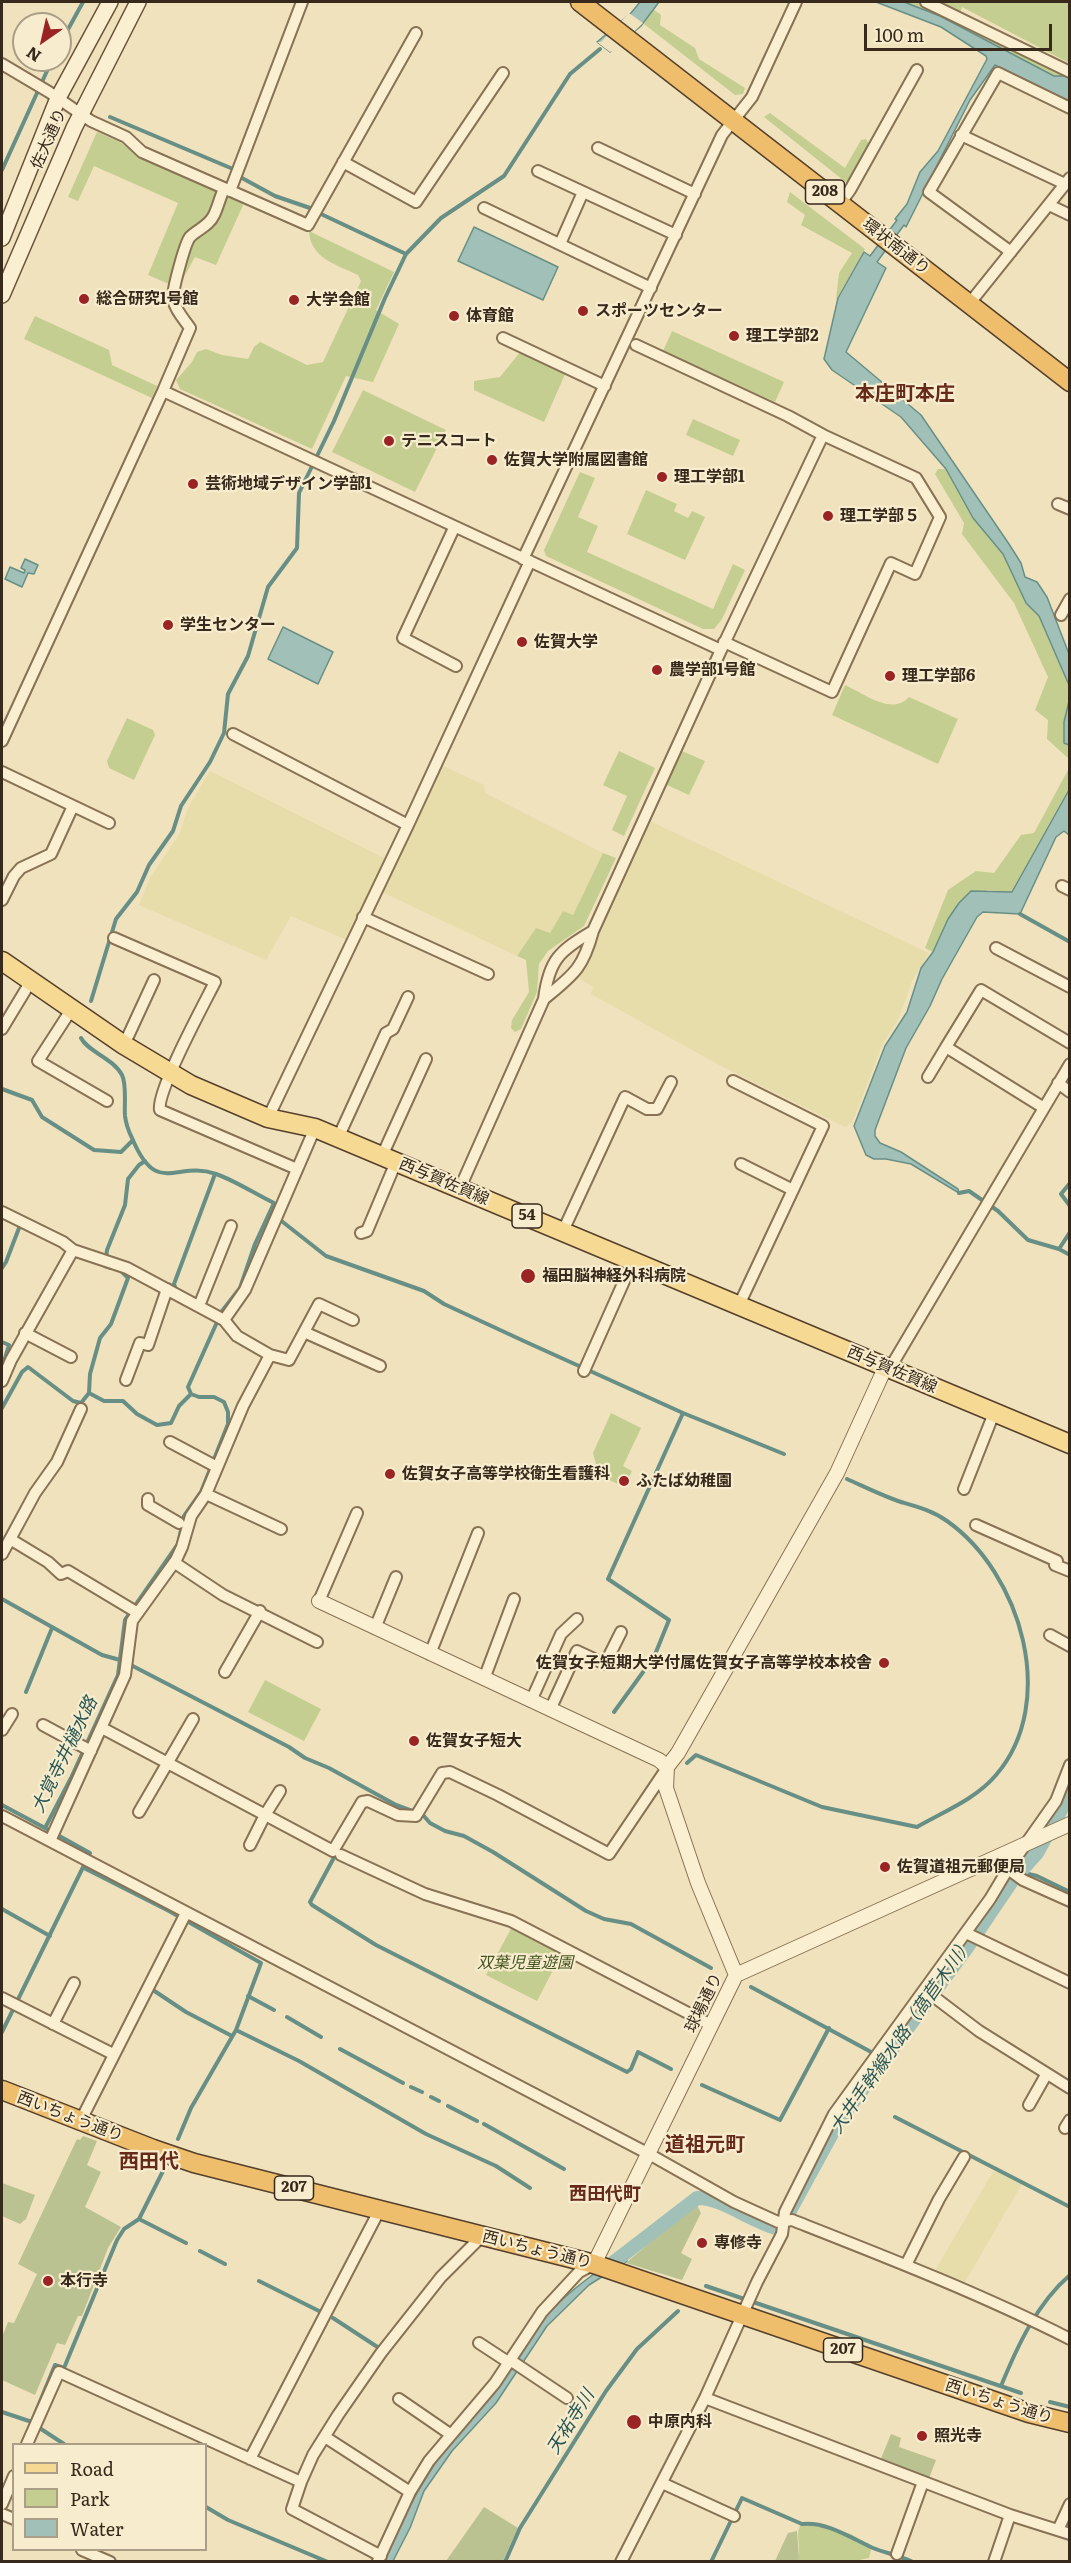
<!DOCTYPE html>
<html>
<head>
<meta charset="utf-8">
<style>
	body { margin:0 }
	#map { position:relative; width:1071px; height:2563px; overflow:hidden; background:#f0e2bd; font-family:Literata,serif }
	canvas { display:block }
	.frame { position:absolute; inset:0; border:3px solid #37291b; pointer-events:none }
	.legend { position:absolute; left:12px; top:2443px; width:195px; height:108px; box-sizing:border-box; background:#f7eccd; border:2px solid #aa9e86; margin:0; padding:8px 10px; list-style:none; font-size:18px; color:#37291b }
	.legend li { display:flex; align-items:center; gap:12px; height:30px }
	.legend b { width:30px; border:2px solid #aa9e86 }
	.north { position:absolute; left:12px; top:12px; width:60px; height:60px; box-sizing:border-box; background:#f7eccd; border:2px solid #aa9e86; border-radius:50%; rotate:214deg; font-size:16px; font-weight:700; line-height:24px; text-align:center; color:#37291b }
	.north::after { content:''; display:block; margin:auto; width:21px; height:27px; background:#9a2423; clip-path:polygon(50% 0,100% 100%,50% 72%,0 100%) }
	.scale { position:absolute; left:864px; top:24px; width:188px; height:27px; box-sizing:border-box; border:3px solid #37291b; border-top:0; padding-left:8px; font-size:18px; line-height:21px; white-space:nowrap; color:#37291b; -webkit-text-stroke:4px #f7eccd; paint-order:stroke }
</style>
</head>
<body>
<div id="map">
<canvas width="1071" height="2563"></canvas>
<div class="frame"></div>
<ul class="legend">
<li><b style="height:8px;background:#f6d992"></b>Road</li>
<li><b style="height:16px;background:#c5ce91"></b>Park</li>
<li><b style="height:16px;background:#a1c1b8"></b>Water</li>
</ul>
<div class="north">N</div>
<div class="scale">100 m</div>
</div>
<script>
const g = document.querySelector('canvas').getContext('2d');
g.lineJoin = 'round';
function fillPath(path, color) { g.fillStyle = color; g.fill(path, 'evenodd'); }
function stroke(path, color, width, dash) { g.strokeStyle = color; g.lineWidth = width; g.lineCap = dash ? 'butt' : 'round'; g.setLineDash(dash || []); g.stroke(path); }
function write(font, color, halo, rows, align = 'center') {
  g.font = font + ' Literata,"Noto Sans JP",serif'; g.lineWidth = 4.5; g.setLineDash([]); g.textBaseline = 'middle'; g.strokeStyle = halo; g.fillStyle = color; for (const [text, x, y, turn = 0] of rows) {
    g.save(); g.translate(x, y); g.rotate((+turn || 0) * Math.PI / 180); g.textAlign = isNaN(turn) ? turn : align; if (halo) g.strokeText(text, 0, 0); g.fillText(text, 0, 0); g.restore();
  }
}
const farmland = new Path2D(`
	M441 765 484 785 485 793 603 853 573 915 563 911 550 933 536 928 517 956 380 891Z
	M210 771 388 860 349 941 291 916 266 960 139 905 150 878 180 833 187 810Z
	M650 821 929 953 912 981 898 1020 882 1045 853 1121 845 1127 721 1066 591 994 593 987 580 979 596 933Z
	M994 2170 1022 2184 965 2282 934 2272Z`);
const green = new Path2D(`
	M904 2H1069V63L962 7 958 19 1067 76H1054L940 16Z
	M653 9 661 15 660 25 695 48 699 59 745 88 743 94 735 95 644 24Z
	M770 113 845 168 861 140 866 139 869 144 848 184 764 117Z
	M97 132 118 141 141 156 244 203 216 265 195 257 178 288 148 275 178 203 94 166 78 201 68 197Z
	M790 192 865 249 836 300 839 273 852 253 801 225 805 215 787 202Z
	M309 231 394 272 376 310 399 324 373 382 346 376 312 449 180 389 176 380 192 362 197 352 206 349 222 355 248 359 254 347 260 342 307 365 323 362 361 281 358 275C337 265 310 258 309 231Z
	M35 316 109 350 112 365 157 386 152 398 24 339Z
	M672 331 784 382 775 402 663 351Z
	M521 351 566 372 544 422 474 390V381L500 377Z
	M363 390 446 430 415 492 332 452Z
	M693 419 740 440 733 456 686 435Z
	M938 469H946L973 518 1003 554 1026 603 1039 616 1069 685V701L1064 722 1065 743 1069 745 1070 790 1012 892 988 890 948 919 933 952 925 948 948 890 976 871 994 873 1021 835 1034 833 1068 770 1069 759 1047 739 1048 720 1035 710 1048 677 1014 603 962 534 964 523 935 474Z
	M580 472 595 478 578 517 598 526 587 552 713 609 733 564 745 570 722 619 714 629H703L546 556 544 550Z
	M646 490 677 504 674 511 688 518 692 511 705 517 685 560 627 534Z
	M845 685C865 694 892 716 909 697L958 719 938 764 832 715Z
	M127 718 153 730 155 735 134 780 109 768 107 761Z
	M619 751 655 768 624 836 612 830 627 796 603 785Z
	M682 751 705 761 689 795 667 785Z
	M603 853 616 858 584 926 548 951 539 964 537 992 521 1029 515 1032 511 1028 512 1020 529 992 526 960 517 956 536 928 550 933 563 911 573 915Z
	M611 1413 641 1428 623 1466 632 1471 624 1487 599 1475 593 1453Z
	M265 1680 321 1709 304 1741 248 1712Z
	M513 1925 563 1951 537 2001 486 1975Z
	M810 2522 851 2534 872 2546 869 2558 854 2561H797C803 2550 794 2537 801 2523Z`);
const cemetery = new Path2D(`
	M83 2136 97 2141 87 2165 101 2172 85 2207 121 2227 108 2248 82 2316H78L65 2345 57 2343 35 2395 2 2380V2337L8 2322 14 2323 37 2274 18 2264 77 2139 80 2140Z
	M2 2183 35 2195 26 2219 20 2224 2 2216Z
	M696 2203 701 2213 681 2253 692 2259 682 2280 626 2263Z
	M891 2434 901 2438 899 2447 936 2460 928 2481 880 2461Z
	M484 2507 518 2528 503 2561H446Z
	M797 2531 799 2558 797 2561H775L788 2533Z`);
const water = new Path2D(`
	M640 2H659L641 26 610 52 597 42 631 13Z
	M876 2H904L940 16 1054 76H1067L1069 71V101L995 65 970 100 906 227 904 225 877 262 886 268 846 352 921 415 1009 544 1021 563 1025 577 1037 582 1047 597 1069 654V745L1064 743V722L1069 701V685L1039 616 1026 603 1003 554 973 518 946 469 901 417 832 370 824 359 838 298 864 252 870 256 897 220 895 219 907 204 920 172 938 151 987 59 986 56 941 27Z
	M474 227 558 267 543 300 458 261Z
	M25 559 38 565 34 574 28 573 22 587 5 579 10 567 24 573 25 570 21 568Z
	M283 627 333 652 318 684 268 659Z
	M1069 790V835L1064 831 1056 837 1020 914 983 912 977 917 942 979 930 1006 906 1048 875 1130V1136L880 1143 901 1152 958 1189 959 1193 911 1164 886 1159H874L866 1155 854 1126 885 1046 907 1012 921 968 933 952 948 919 959 903 971 891 1012 892Z
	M623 2253 627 2261 589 2285 547 2326 496 2403 452 2451 424 2491 410 2528 393 2561 382 2562C402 2521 420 2482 447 2446 461 2427 480 2411 495 2392 505 2379 509 2365 517 2352 542 2311 584 2280 623 2253Z`);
const pier = new Path2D(`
	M629 13 643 23 615 50 610 52 597 42H601Z`);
const stream = new Path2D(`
	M60 44 83 2
	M110 117 233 169
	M2 170 52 60
	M242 178 275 196 310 208
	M321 214 406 254
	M1020 914 1070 942
	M91 1001 116 919 137 892 149 865 173 831 181 806 210 762 224 733 228 694 248 656 268 587 297 548 299 493 334 421 385 298 406 254 441 218 504 176 570 74 600 49
	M2 1089 32 1100 42 1117 94 1150 121 1152 133 1140
	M1070 1183 1061 1194 1070 1206
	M959 1193 969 1191 998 1211 1028 1240 1059 1249 1070 1255
	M279 1219 326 1256 424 1291 444 1304 526 1342 683 1413 784 1454
	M1059 1249 1070 1232
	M2 1268 6 1262 19 1228
	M111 1268 105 1266 107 1250 125 1205 128 1179 139 1165 145 1161
	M176 1290 174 1284 215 1174
	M2 1342 9 1345 2 1368
	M89 1393 104 1401H123L137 1414 157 1425 171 1423 179 1406 191 1394
	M2 1408 22 1372 28 1367 73 1401 81 1403 89 1393 90 1374 100 1338 111 1324 128 1278 121 1271
	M2 1599 102 1655 120 1660
	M127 1663 289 1747 305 1758 329 1768 396 1805 423 1815 430 1823 445 1831 464 1836 493 1852 586 1911 604 1919 631 1924 711 1968
	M26 1692 52 1628
	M614 1712 654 1657 669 1620 608 1579 683 1413
	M687 1763 696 1755 822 1807 917 1827C943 1812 976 1799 996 1775 1059 1702 1021 1573 947 1521 933 1511 918 1507 901 1502 883 1496 865 1487 847 1479
	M2 1805 45 1828
	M337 1852 310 1902 312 1905 376 1945 627 2072 631 2069 638 2052 671 2069
	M84 1868 169 1911 261 1963 236 2030 191 2108 178 2139
	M1020 1872 1037 1876 1070 1892
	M2 1909 50 1936
	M751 1987 873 2053
	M153 1990 186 2012 232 2036
	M248 1996 274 2010
	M287 2017 321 2037
	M236 2030 299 2061 426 2134 496 2166 530 2188
	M2 2032 90 1853 45 1828 71 1778 118 1675 125 1620 178 1544 184 1516 201 1492 228 1424V1412L224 1402 214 1397H199L191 1394 188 1387 222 1311 240 1288 255 1244 274 1203C255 1194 236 1181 216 1174 176 1160 157 1198 132 1138 129 1132 126 1124 125 1116 124 1105 127 1085 122 1075 113 1058 88 1052 81 1038
	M340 2049 403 2083
	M702 2085 780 2120 829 2028
	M411 2087 422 2092
	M431 2097 439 2101
	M448 2106 477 2121
	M895 2117 1070 2207
	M484 2124 564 2169
	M139 2219 186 2243
	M200 2251 225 2264
	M259 2281 321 2312
	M706 2286 1021 2393
	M333 2318 379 2348
	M1001 2386C1017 2347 1037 2303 1070 2275
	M1050 2402 1070 2407
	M2 2412 32 2422
	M32 2421 55 2365 64 2368 117 2240 124 2229 139 2219 163 2171
	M38 2427 64 2444
	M206 2507 228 2520 328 2562
	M505 2562 520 2528 606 2391 637 2349 678 2311
	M711 2562 742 2498 802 2524C826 2521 851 2538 873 2548 886 2553 900 2556 913 2562`);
const canal = new Path2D(`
	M610 2265 697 2198C719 2196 755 2224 780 2229L839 2121 966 1949 1012 1881 1037 1853 1062 1808 1070 1788`);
const minor = new Path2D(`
	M926 2 1070 72
	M2 64 49 92 91 121 126 137 142 152 308 225 416 33
	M961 135 1065 184
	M598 148 695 194
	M343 162 416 202 503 73
	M538 171 676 235
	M230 191 302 2
	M840 204 850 190 917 70
	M1049 205 1070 215
	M484 208 651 288
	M560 244 583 192
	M1011 252 929 192 998 73 1070 108
	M969 304 1070 178
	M503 338 605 386
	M163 391 190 328C184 319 175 310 173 299 172 291 185 243 190 237 198 229 209 226 214 215 218 207 220 197 224 189
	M1058 504 1070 509
	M454 528 403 638 456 666
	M523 559 722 135 752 97 796 2
	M1061 615 1070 599
	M724 642 832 692 891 563 915 574 940 517 916 478 823 435
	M233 734 408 825
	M2 741 163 391 721 650 823 435 788 416 636 345
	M2 772 109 823
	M1062 886 1070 890
	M2 900 14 876 21 868 51 854 73 806
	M363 917 488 974
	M114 938 215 982C204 1004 156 1092 160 1110L297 1169
	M996 948 1070 987
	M544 999C573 975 583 969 593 931L721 650
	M71 1010 38 1061 107 1101
	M2 1029 31 981
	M124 1045 154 980
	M928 1077 946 1047
	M733 1081 823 1126 739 1305
	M1058 1083 1070 1092
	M1044 1108 946 1047 981 990 1070 1043
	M268 1118 408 825 530 561
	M338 1138 386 1033 393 1029 408 997
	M382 1156 426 1059
	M741 1164 793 1190
	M460 1188 544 999C549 960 559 951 593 931
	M2 1212 63 1242 73 1250 127 1268 224 1320 237 1336 270 1355 289 1360 304 1332 380 1366
	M563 1231 625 1097 647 1109H657L671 1082
	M361 1233 367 1231 396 1162
	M201 1301 231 1226
	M224 1320 245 1290 315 1128
	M304 1332 319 1304 353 1320
	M25 1333 71 1357
	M885 1367 893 1363 1070 1064
	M584 1371 633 1261
	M126 1380 140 1343 148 1345 167 1289
	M2 1381 11 1360 73 1250
	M170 1442 217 1467
	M964 1489 994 1413
	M206 1494 281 1529
	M148 1499V1505L179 1523
	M976 1525 1057 1561 1055 1565 1070 1571
	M10 1539 48 1562 61 1574 68 1571 138 1613
	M2 1554 35 1493 57 1462 81 1409
	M175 1563 223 1595 317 1642
	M319 1601 357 1513
	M375 1628 396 1577
	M1050 1635 1070 1646
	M430 1654 478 1533
	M225 1672 260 1611
	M484 1679 514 1599
	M531 1701 561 1634 577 1619
	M550 1710 577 1651 605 1664 621 1632
	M43 1725 91 1751
	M102 1728 333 1851 362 1802 368 1801 398 1815 416 1816 442 1773 450 1772 498 1795 609 1854 667 1768
	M2 1730 12 1714
	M139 1812 193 1719
	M2 1816 649 2154 734 2202 778 2222 792 2220C886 2257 979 2293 1070 2339
	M50 1841 125 1675 132 1621 176 1560 182 1547 191 1516 206 1494 243 1406 270 1355
	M250 1845 265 1815 280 1791
	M341 1855 425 1894 511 1921 711 2025
	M1008 1869 1023 1880 1070 1901
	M966 1933 1070 1983
	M925 1990 979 2031 1070 2088
	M2 1998 113 2054
	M53 2024 74 1983
	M1029 2105 1046 2075
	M80 2122 186 1913
	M1065 2128 1070 2120
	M906 2265 939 2199 964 2157
	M479 2343 508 2362
	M510 2360 567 2398
	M705 2398 1010 2515 1070 2534
	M399 2399 450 2434
	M325 2437 410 2492
	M27 2444 59 2372 301 2482 292 2509 381 2556
	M250 2459 379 2211
	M301 2482 313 2455 338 2415 381 2353 441 2277 482 2236
	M662 2483 734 2516
	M2 2504 14 2476
	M2 2514 14 2519
	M1058 2530 1070 2504
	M82 2550 110 2562
	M897 2554 923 2482
	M378 2561 410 2492 429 2461 495 2383 542 2312 579 2272 594 2264
	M621 2562 705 2398 757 2282 782 2234 785 2212 834 2114 990 1899 1008 1869 1056 1801 1070 1765
	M994 2562 1010 2515`);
const tertiary = new Path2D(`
	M319 1601 659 1760 667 1767 666 1788 698 1883 736 1975
	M667 1767 678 1753 837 1473 885 1368
	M594 2264 736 1975 1070 1824`);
const secondary = new Path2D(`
	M2 238 58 98 110 2
	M2 295 74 128 138 2`);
const primary = new Path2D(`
	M2 961 124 1045 191 1085 268 1118 315 1128 396 1162 1070 1444`);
const trunk = new Path2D(`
	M580 2 1070 382
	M2 2090 153 2149 194 2163 594 2264 1029 2413 1070 2423`);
const markers = [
	[84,299,6,"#9a2423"],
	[294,300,6,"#9a2423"],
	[583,311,6,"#9a2423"],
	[454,316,6,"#9a2423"],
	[734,336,6,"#9a2423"],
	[389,441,6,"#9a2423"],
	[492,460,6,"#9a2423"],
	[662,477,6,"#9a2423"],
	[193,484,6,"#9a2423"],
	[828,516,6,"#9a2423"],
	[168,625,6,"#9a2423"],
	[522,642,6,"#9a2423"],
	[657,670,6,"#9a2423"],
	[890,676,6,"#9a2423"],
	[528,1276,8,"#9a2423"],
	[390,1474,6,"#9a2423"],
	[624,1481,6,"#9a2423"],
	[884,1663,6,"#9a2423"],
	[414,1741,6,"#9a2423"],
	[885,1867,6,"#9a2423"],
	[702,2243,6,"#9a2423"],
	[48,2281,6,"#9a2423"],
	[634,2422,8,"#9a2423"],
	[922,2436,6,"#9a2423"]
];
const shields = [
	[825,192,39],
	[527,1216,30],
	[294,2188,39],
	[843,2350,39]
];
const shieldNames = [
	["208",825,192],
	["54",527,1216],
	["207",294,2188],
	["207",843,2350]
];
const streetNames = [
	["佐大通り",49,139,-66],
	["環状南通り",896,247,38],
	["西与賀佐賀線",444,1182,23],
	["西与賀佐賀線",892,1370,23],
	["球場通り",704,2003,-64],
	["西いちょう通り",70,2117,21],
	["西いちょう通り",537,2250,14],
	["西いちょう通り",999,2402,18]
];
const poiNames = [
	["総合研究1号館",96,299],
	["大学会館",306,300],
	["スポーツセンター",595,311],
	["体育館",466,316],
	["理工学部2",746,336],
	["テニスコート",401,441],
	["佐賀大学附属図書館",504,460],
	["理工学部1",674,477],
	["芸術地域デザイン学部1",205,484],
	["理工学部５",840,516],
	["学生センター",180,625],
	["佐賀大学",534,642],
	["農学部1号館",669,670],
	["理工学部6",902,676],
	["福田脳神経外科病院",542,1276],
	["佐賀女子高等学校衛生看護科",402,1474],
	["ふたば幼稚園",636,1481],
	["佐賀女子短期大学付属佐賀女子高等学校本校舎",872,1663,"right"],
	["佐賀女子短大",426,1741],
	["佐賀道祖元郵便局",897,1867],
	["専修寺",714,2243],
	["本行寺",60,2281],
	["中原内科",648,2422],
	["照光寺",934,2436]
];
const parkNames = [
	["双葉児童遊園",525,1963]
];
const waterNames = [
	["大覚寺井樋水路",65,1755,-64],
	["大井手幹線水路（萵苣木川）",902,2036,-55],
	["天祐寺川",571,2422,-58]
];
const neighbourhoodNames = [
	["西田代町",605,2195]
];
const quarterNames = [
	["本庄町本庄",905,394],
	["道祖元町",705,2145],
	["西田代",149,2162]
];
fillPath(farmland, '#e6ddaa');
fillPath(green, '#c5ce91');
fillPath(cemetery, '#bbc291');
fillPath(water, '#a1c1b8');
stroke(water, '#688f86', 1.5);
fillPath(pier, '#f0e2bd');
stroke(stream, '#688f86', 4);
stroke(canal, '#a1c1b8', 14);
stroke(minor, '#887255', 14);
stroke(tertiary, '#887255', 16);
stroke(secondary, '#6a5239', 18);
stroke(primary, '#553f2a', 21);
stroke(trunk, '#553f2a', 21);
stroke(minor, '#faefd0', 10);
stroke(tertiary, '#faefd0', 14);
stroke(secondary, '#faefd0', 15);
stroke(primary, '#f6d992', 18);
stroke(trunk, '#eebe6d', 18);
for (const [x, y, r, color] of markers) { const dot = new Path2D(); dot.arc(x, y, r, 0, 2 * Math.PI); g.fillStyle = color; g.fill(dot); stroke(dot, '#f7eccd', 2); }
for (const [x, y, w] of shields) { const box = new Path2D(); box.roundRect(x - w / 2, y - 12, w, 24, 4.5); g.fillStyle = '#f7eccd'; g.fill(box); stroke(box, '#37291b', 1.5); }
write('bold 15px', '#37291b', null, shieldNames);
write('16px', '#37291b', '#f7eccd', streetNames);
write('bold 16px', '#37291b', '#f7eccd', poiNames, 'left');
write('italic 16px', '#465420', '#f7eccd', parkNames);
write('italic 18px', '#295755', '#f7eccd', waterNames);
write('bold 18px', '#652a18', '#f7eccd', neighbourhoodNames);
write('bold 20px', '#652a18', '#f7eccd', quarterNames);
</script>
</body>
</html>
